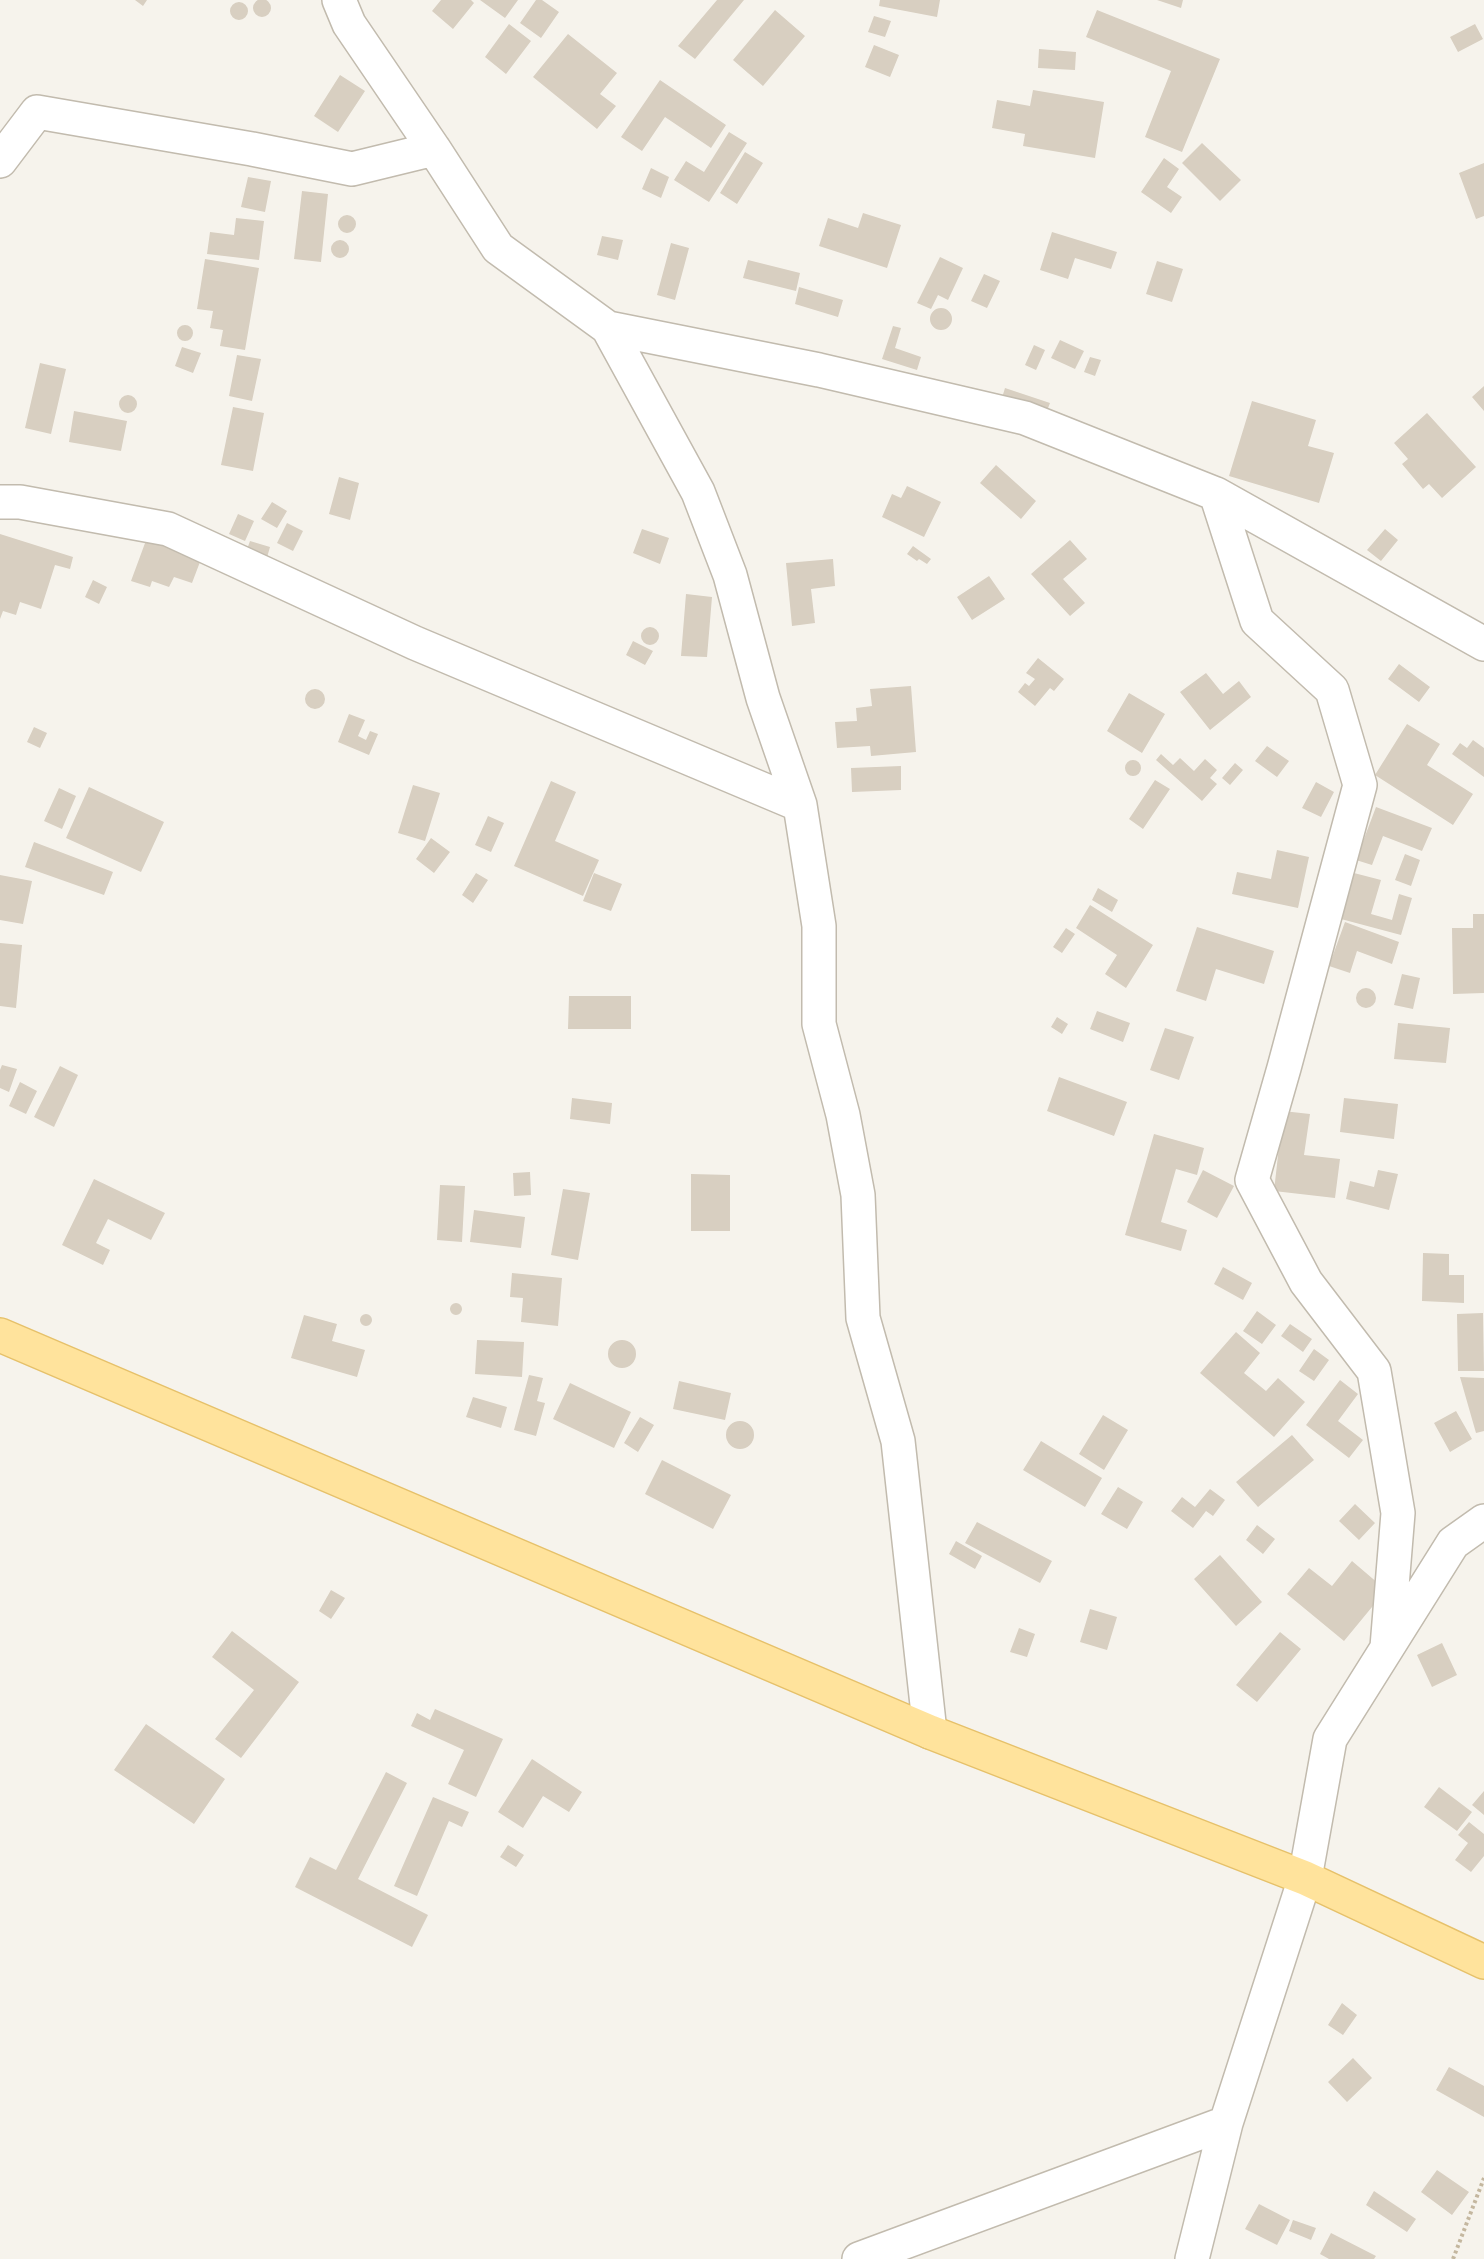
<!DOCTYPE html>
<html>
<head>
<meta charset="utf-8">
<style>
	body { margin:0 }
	canvas { display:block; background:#f6f3ec }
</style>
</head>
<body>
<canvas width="1484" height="2259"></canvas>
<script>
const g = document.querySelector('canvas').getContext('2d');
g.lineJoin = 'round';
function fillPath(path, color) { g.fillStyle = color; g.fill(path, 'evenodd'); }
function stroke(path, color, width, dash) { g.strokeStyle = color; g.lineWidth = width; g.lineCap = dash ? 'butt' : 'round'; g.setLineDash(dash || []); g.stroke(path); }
const building = new Path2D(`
	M253 8a9 9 0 1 1 18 0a9 9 0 1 1-18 0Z
	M135 0H147L143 6Z
	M441 0H471L474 3 453 29 432 11Z
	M480 0H518L505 18Z
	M536 0H542L559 12 541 38 520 23Z
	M717 0H744L695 59 678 46Z
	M880 0H940L937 17 879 6Z
	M1157 0H1183L1181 8Z
	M230 11a9 9 0 1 1 18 0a9 9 0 1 1-18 0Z
	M775 10 805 36 763 86 733 60Z
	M1097 10 1220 59 1182 152 1145 137 1171 71 1086 37Z
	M874 16 891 21 885 37 868 32Z
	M509 24 531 41 506 74 485 57Z
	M1475 24 1483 39 1458 52 1450 37Z
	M568 34 617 73 600 94 616 106 597 129 533 77Z
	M874 45 899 55 890 77 865 67Z
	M1039 49 1076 52 1075 70 1038 68Z
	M340 75 365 91 338 132 314 116Z
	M660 80 726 125 711 148 665 117 642 151 621 137Z
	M1033 90 1104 102 1095 158 1023 146 1025 134 992 128 997 100 1030 106Z
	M729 132 747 143 709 202 674 180 686 161 704 172Z
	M1202 143 1241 180 1220 201 1182 163Z
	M745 152 763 163 737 204 720 193Z
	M1164 158 1179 169 1167 187 1182 197 1171 213 1141 192Z
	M1484 163V216L1476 219 1459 173Z
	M651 168 669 177 661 198 642 189Z
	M248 177 271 181 265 212 241 207Z
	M302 191 328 194 321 262 294 259Z
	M863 213 901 225 887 268 819 246 828 218 858 228Z
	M338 224a9 9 0 1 1 18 0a9 9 0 1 1-18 0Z
	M236 218 264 221 259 260 207 254 210 232 234 235Z
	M1052 232 1117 252 1111 269 1075 258 1068 279 1040 270Z
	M602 236 623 240 618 260 597 255Z
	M331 249a9 9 0 1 1 18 0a9 9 0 1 1-18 0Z
	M671 243 689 248 675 300 657 295Z
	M940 257 963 268 948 300 938 295 931 309 917 303Z
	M205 259 259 268 245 350 220 346 223 330 210 328 213 311 197 309Z
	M748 260 800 273 796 291 743 278Z
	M1157 261 1183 269 1172 302 1146 294Z
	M984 274 1000 281 987 308 971 301Z
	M799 287 843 300 838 317 795 304Z
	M930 319a11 11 0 1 1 22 0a11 11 0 1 1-22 0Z
	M177 333a8 8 0 1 1 16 0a8 8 0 1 1-16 0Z
	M893 326 901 328 895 348 921 357 917 370 882 359Z
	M1060 340 1084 351 1075 369 1051 358Z
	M1034 345 1045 350 1036 370 1025 365Z
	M182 347 201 353 193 373 175 366Z
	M237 355 261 359 252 401 229 396Z
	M1090 357 1101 360 1095 376 1084 372Z
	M40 363 66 369 51 434 25 428Z
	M1484 386V411L1472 397Z
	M1005 388 1050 403 1045 416 1001 401Z
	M119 404a9 9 0 1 1 18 0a9 9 0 1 1-18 0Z
	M1252 401 1316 420 1308 446 1334 453 1319 503 1229 476Z
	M233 407 264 413 253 471 221 465Z
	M74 411 127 421 121 451 69 442Z
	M1427 413 1476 467 1442 498 1429 484 1423 489 1402 464 1408 459 1394 443Z
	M996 465 1036 501 1021 519 980 483Z
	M339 477 359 483 350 520 329 514Z
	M907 486 941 502 924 537 882 517 892 494 901 498Z
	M272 502 287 511 277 528 261 519Z
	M238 514 254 521 245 541 229 534Z
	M287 523 303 531 293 551 277 543Z
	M642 529 669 538 660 564 633 553Z
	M1385 529 1398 540 1381 561 1367 550Z
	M0 534 73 557 70 569 55 565 41 609 20 602 16 615 3 611 0 619Z
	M148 535 203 554 192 583 174 577 169 587 152 581 150 587 131 581Z
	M1070 540 1087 559 1063 579 1085 603 1070 616 1031 574Z
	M250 541 270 547 266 561 245 555Z
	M913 546 931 559 927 564 919 559 917 561 907 554Z
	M833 559 835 586 811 589 815 623 792 626 786 563Z
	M989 576 1005 599 972 620 957 597Z
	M93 580 107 587 99 604 85 597Z
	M686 594 712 597 707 657 681 656Z
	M641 636a9 9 0 1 1 18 0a9 9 0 1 1-18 0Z
	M633 641 653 651 645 665 626 655Z
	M1038 658 1064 679 1054 691 1050 688 1035 706 1018 692 1025 683 1029 686 1035 679 1026 673Z
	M1399 664 1430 687 1419 702 1388 679Z
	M1206 673 1223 694 1239 681 1251 697 1210 730 1180 692Z
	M911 686 916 752 871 756 870 746 837 748 835 722 857 721 856 708 872 706 870 689Z
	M305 699a10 10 0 1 1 20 0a10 10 0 1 1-20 0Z
	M1129 693 1165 714 1142 753 1107 731Z
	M349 714 365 720 358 736 366 740 370 731 378 734 369 755 338 742Z
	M1407 724 1440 744 1427 765 1473 794 1453 825 1375 775Z
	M34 727 47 733 40 748 27 742Z
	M1473 740 1484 748V777L1452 754 1460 743 1467 748Z
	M1267 746 1289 761 1277 777 1255 761Z
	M1161 754 1173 765 1180 758 1194 771 1205 759 1217 770 1210 778 1217 784 1202 801 1156 760Z
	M1125 768a8 8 0 1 1 16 0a8 8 0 1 1-16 0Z
	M1235 763 1243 770 1230 785 1222 778Z
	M901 766V790L852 792 851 768Z
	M1155 780 1170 789 1143 829 1129 819Z
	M551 781 576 792 555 841 599 860 583 896 514 866Z
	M1316 782 1334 792 1321 817 1302 808Z
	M413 785 440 793 425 841 398 833Z
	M89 787 164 822 141 872 66 838Z
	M59 788 76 796 62 829 44 821Z
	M1376 807 1432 828 1422 851 1383 836 1372 865 1356 860Z
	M488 816 504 823 491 852 475 845Z
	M431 838 450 852 434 873 416 859Z
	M34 842 113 872 104 895 25 867Z
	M1277 850 1309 857 1298 908 1232 894 1237 872 1271 879Z
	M1405 854 1420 860 1411 886 1395 880Z
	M476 873 488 880 473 903 462 895Z
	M594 873 622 884 611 911 583 901Z
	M1354 873 1381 880 1371 914 1392 920 1399 894 1412 898 1401 935 1341 919Z
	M0 875 32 881 23 924 0 920Z
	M1098 888 1118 900 1112 912 1092 900Z
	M1090 905 1153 945 1126 988 1105 974 1117 955 1076 928Z
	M1473 914H1484V993L1453 994 1452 928H1473Z
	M1345 922 1399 942 1392 964 1357 951 1350 973 1329 966Z
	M1197 927 1274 951 1264 984 1216 969 1206 1001 1176 991Z
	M1066 928 1075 934 1062 953 1053 947Z
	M0 943 22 945 16 1008 0 1006Z
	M1402 974 1420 978 1413 1009 1394 1005Z
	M1356 998a10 10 0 1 1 20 0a10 10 0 1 1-20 0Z
	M569 996H631V1029H568Z
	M1097 1011 1130 1023 1123 1042 1090 1029Z
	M1057 1017 1068 1024 1062 1034 1051 1027Z
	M1398 1023 1450 1028 1446 1063 1394 1059Z
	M1165 1028 1194 1037 1179 1080 1150 1070Z
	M2 1065 17 1069 9 1092 0 1088V1070Z
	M60 1066 78 1075 54 1127 34 1117Z
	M1059 1077 1127 1102 1114 1136 1047 1111Z
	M20 1082 37 1091 26 1114 9 1106Z
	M572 1098 612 1103 610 1124 570 1119Z
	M1344 1098 1398 1104 1394 1139 1340 1132Z
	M1283 1111 1310 1114 1304 1155 1340 1159 1335 1198 1274 1191Z
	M1154 1134 1204 1148 1197 1175 1176 1169 1161 1222 1187 1230 1181 1251 1125 1235Z
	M1203 1170 1234 1186 1217 1218 1187 1202Z
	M1378 1170 1398 1174 1389 1210 1346 1199 1350 1181 1374 1187Z
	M530 1172 531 1195 514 1196 513 1173Z
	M691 1174 730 1175V1231H691Z
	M94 1179 165 1213 151 1240 108 1219 96 1243 110 1250 103 1265 62 1245Z
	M440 1185 465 1186 462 1242 437 1240Z
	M563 1189 590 1193 578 1260 551 1255Z
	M474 1210 525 1217 521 1248 470 1242Z
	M1423 1253 1449 1254V1275H1464V1303L1422 1301Z
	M1223 1267 1252 1283 1243 1300 1214 1284Z
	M512 1273 562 1278 558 1326 521 1322 523 1298 510 1297Z
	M450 1309a6 6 0 1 1 12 0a6 6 0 1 1-12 0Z
	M1257 1311 1276 1325 1262 1344 1243 1331Z
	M1483 1313 1484 1371H1458L1457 1314Z
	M360 1320a6 6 0 1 1 12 0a6 6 0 1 1-12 0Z
	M304 1315 337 1324 332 1341 365 1350 357 1377 291 1358Z
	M1290 1324 1312 1339 1303 1352 1281 1336Z
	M1236 1332 1260 1353 1244 1373 1266 1391 1278 1378 1305 1402 1274 1437 1200 1373Z
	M477 1340 524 1342 522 1377 475 1374Z
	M608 1354a14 14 0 1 1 28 0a14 14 0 1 1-28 0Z
	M1314 1349 1329 1360 1314 1381 1299 1371Z
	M529 1375 543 1378 537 1401 545 1403 536 1436 514 1430Z
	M1460 1377 1484 1378V1431L1476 1433Z
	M1340 1380 1358 1394 1338 1421 1363 1440 1349 1458 1306 1425Z
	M679 1381 731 1393 725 1420 673 1409Z
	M570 1383 631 1412 614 1448 553 1419Z
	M473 1397 507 1407 501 1428 466 1417Z
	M1456 1411 1472 1439 1450 1452 1434 1423Z
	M1103 1415 1128 1430 1104 1470 1079 1454Z
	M640 1417 654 1425 638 1452 624 1443Z
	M726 1435a14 14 0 1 1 28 0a14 14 0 1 1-28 0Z
	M1292 1435 1314 1460 1258 1507 1236 1482Z
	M1041 1441 1102 1478 1085 1507 1023 1470Z
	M662 1460 731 1495 713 1529 645 1494Z
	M1118 1487 1143 1502 1127 1529 1101 1514Z
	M1210 1489 1225 1500 1213 1516 1206 1511 1193 1528 1171 1511 1182 1497 1195 1507Z
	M1355 1504 1375 1523 1359 1540 1339 1521Z
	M977 1522 1052 1561 1040 1583 965 1543Z
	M1257 1525 1275 1539 1263 1554 1246 1540Z
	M956 1541 982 1556 975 1569 949 1554Z
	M1220 1555 1262 1602 1236 1626 1194 1579Z
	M1352 1561 1386 1590 1344 1641 1287 1594 1309 1568 1332 1586Z
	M331 1590 345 1598 331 1619 319 1611Z
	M1090 1609 1117 1617 1107 1650 1080 1642Z
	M1019 1628 1035 1634 1027 1657 1010 1652Z
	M232 1631 299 1682 241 1758 215 1739 254 1690 212 1657Z
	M1280 1632 1301 1649 1257 1702 1236 1685Z
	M1442 1643 1457 1675 1432 1687 1417 1655Z
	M435 1709 503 1739 476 1797 448 1784 464 1750 411 1726 417 1713 430 1720Z
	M146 1724 225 1779 194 1824 114 1770Z
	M532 1759 582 1792 569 1812 543 1796 523 1828 498 1812Z
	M386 1772 407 1783 358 1879 428 1915 412 1947 295 1887 310 1857 336 1870Z
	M1439 1787 1472 1812 1457 1831 1424 1807Z
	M1484 1791V1815L1472 1805Z
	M433 1797 469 1812 462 1827 449 1821 417 1896 394 1886Z
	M1469 1822 1484 1834V1856L1471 1872 1455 1860 1468 1843 1458 1835Z
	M508 1845 524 1855 516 1867 500 1857Z
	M1342 2003 1357 2015 1343 2035 1328 2025Z
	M1353 2058 1372 2078 1347 2102 1328 2082Z
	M1449 2067 1484 2086V2117L1436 2090Z
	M1437 2170 1469 2192 1452 2215 1421 2192Z
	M1374 2191 1416 2219 1407 2232 1366 2205Z
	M1259 2204 1290 2220 1277 2245 1245 2229Z
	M1293 2220 1316 2228 1311 2240 1289 2231Z
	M1331 2233 1376 2256 1374 2259H1329L1320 2254Z`);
const path = new Path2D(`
	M1453 2259 1484 2178`);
const minor = new Path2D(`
	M339 0 349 24 434 149 498 248 608 328 698 492 730 575 763 698 800 805 819 926V1024L843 1115 858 1195 863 1318 898 1441 930 1732
	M0 161 37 112 252 149 352 169 434 149
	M608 328 819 370 1025 418 1216 494 1484 644
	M1216 494 1257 621 1332 690 1360 785 1284 1068 1252 1180 1306 1282 1374 1371 1398 1513 1387 1647
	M0 502H20L168 529 415 643 800 805
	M859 2259 1226 2123
	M1192 2259 1226 2123 1305 1878 1330 1739 1453 1543 1484 1521`);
const major = new Path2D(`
	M0 1335 930 1732 1305 1878 1484 1962`);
fillPath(building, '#d8cfc1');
stroke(minor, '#c2bbae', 36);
stroke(major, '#e6c16a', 36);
stroke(path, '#c4b79f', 4, [3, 3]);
stroke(minor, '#fff', 33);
stroke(major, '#ffe39c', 33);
</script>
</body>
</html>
